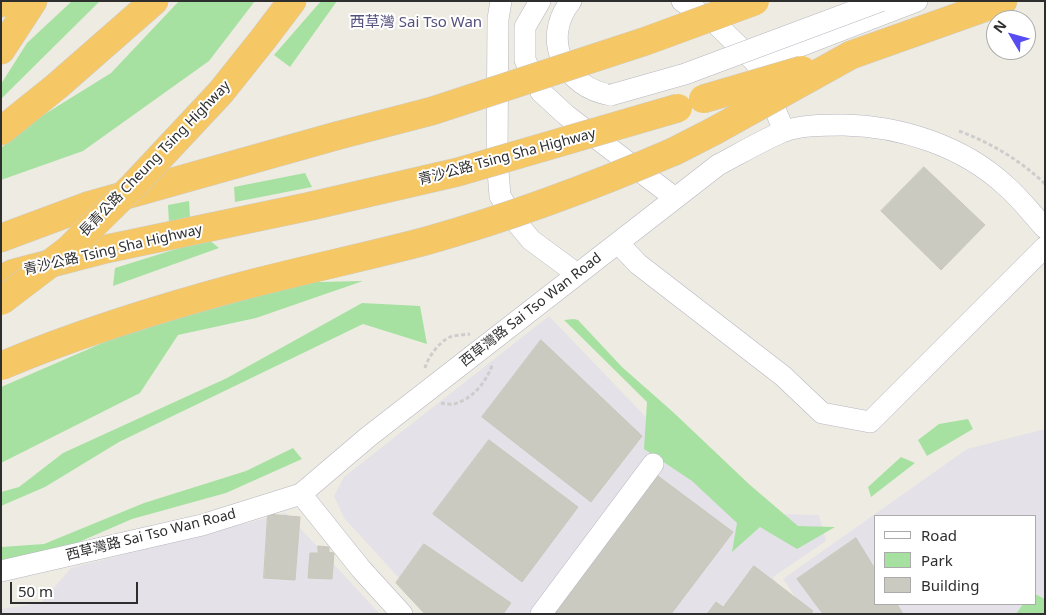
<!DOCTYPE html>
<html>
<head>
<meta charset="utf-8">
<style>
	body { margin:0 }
	#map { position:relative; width:1046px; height:615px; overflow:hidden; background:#eeece2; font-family:"Noto Sans",sans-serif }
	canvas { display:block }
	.frame { position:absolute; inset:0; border:2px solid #2e2e2e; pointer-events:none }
	.legend { position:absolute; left:874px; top:515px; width:162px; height:90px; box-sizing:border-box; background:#fff; border:1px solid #ababab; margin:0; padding:6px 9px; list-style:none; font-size:15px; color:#2e2e2e }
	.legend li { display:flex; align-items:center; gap:10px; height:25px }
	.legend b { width:25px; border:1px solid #ababab }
	.north { position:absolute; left:986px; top:10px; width:50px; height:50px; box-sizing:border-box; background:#fff; border:1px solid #ababab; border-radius:50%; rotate:307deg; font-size:14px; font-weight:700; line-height:20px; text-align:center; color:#2e2e2e }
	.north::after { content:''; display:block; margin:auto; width:18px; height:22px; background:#574cf1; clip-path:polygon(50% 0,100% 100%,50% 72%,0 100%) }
	.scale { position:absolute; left:10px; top:582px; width:128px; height:22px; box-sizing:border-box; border:2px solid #2e2e2e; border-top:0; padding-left:6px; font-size:15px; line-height:18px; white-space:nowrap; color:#2e2e2e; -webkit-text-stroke:4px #fff; paint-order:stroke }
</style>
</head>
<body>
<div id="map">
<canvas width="1046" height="615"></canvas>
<div class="frame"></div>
<ul class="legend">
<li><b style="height:6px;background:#fff"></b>Road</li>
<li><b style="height:14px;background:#a7e1a2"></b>Park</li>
<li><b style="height:14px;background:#cacac0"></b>Building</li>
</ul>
<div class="north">N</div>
<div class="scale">50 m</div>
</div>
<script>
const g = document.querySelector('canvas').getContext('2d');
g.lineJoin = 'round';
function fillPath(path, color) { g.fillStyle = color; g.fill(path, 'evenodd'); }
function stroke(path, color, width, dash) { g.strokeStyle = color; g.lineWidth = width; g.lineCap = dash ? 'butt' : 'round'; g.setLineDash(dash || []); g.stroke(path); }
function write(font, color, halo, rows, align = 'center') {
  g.font = font + ' "Noto Sans","Noto Sans TC",sans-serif'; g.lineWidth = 4; g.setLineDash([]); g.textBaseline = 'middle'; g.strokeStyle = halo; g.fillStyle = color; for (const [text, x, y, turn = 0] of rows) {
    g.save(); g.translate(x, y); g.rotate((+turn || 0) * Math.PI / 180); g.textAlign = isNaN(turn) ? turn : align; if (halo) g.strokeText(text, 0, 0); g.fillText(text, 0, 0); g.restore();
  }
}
const industrial = new Path2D(`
	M549 316 738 513 819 515 826 541 773 577 800 614H432L344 518 334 496 344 477Z
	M1045 429V614H807L783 579 967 449ZM875 516H1035V604H875Z
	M286 513 380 614H1V609L41 603 71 568Z`);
const green = new Path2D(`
	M72 1H100L1 99V84L27 43Z
	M179 1H255L209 61 83 151 1 180V148L24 127 111 73Z
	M321 1H337L290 67 274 55Z
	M305 173 312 187 235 202 234 187Z
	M189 201 190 217 169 223 168 205Z
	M208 239 219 248 113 286 115 268Z
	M363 281 256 318 178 335 140 393 1 463V387L151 322 275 283Z
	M362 303 420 306 427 344 363 324 119 442 45 487 1 506V492L19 487 63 453 227 378Z
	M574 319 578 320 622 367 673 412 750 485 798 526 835 527 797 549 760 527 732 552 737 523 692 481 644 449 647 402 564 320Z
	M968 419 973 429 927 456 918 440 939 424Z
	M293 448 302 459 226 493 132 519 26 565 1 564V547L44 544 144 503 246 471Z
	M901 457 915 463 871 497 868 487Z
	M1035 594 1045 599V614H1016L1023 604H1035Z`);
const building = new Path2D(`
	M924 167 985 225 941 270 881 211Z
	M541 340 642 436 591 502 482 417Z
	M489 440 578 507 522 582 433 514Z
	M654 473 733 532 671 614H548Z
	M268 514 300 517 295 580 264 578Z
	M856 538 875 569V604H897L903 614H823L797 579Z
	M424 544 511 603 503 614H425L396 583Z
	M318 546 329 547V552L334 553 332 579 308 578 310 553H318Z
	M754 566 813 611 811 614H707L716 602 723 607Z`);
const path = new Path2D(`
	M959 131C991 143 1020 160 1045 184
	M425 368C428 357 439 342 450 337 456 335 464 335 470 334
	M441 403C446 404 453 405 457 403 475 397 487 380 493 363`);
const minor = new Path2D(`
	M501 1 498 19 497 158 500 196 516 222 531 240 577 274
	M540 1 525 27V60L541 92 566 115 675 198
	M571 1C540 40 565 88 611 95
	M682 1 715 23 756 63 784 131
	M756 63 917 1
	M618 243 638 264 783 376 822 413 870 422 1045 247
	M301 494 361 569 402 614
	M1 571 202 525 301 494 368 437 718 165C739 154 761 141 782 132 800 125 824 125 843 125 901 126 963 146 1006 186 1020 198 1032 214 1045 228
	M541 614 653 464`);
const highway = new Path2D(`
	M1 3 2 1
	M264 38 292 1
	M1 50 33 1
	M851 55 1003 1
	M1 131 57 86 154 1
	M675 151 714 131
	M1 238 87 206 336 136
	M1 279 14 273 106 249 311 206`);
const minorBridge = new Path2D(`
	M611 95 685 74 881 1`);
const highwayBridge = new Path2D(`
	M703 99 802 70
	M714 131 851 55
	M336 136 432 111 646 41 755 1
	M311 206 458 172 678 108
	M1 301 68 250 133 186 221 92 264 38
	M1 366C79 333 160 308 242 286 303 270 365 257 426 241 511 217 594 186 675 151`);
const streetNames = [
	["青沙公路 Tsing Sha Highway",507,157,-15],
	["長青公路 Cheung Tsing Highway",155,159,-46],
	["青沙公路 Tsing Sha Highway",113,250,-13],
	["西草灣路 Sai Tso Wan Road",531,310,-38],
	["西草灣路 Sai Tso Wan Road",151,535,-14]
];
const neighbourhoodNames = [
	["西草灣 Sai Tso Wan",416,23]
];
fillPath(industrial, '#e5e1e8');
fillPath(green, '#a7e1a2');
fillPath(building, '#cacac0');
stroke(building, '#cac8bb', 1);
stroke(minor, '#b6b5c0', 22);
stroke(highway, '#cdcdcd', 29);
stroke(path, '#cdcdcd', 3, [4, 2.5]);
stroke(minor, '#fff', 21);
stroke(highway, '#f6c865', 28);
stroke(minorBridge, '#b6b5c0', 22, []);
stroke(highwayBridge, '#cdcdcd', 29, []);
stroke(minorBridge, '#fff', 21);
stroke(highwayBridge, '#f6c865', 28);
write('14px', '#2e2e2e', '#fff', streetNames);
write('15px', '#53507d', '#fff', neighbourhoodNames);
</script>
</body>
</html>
